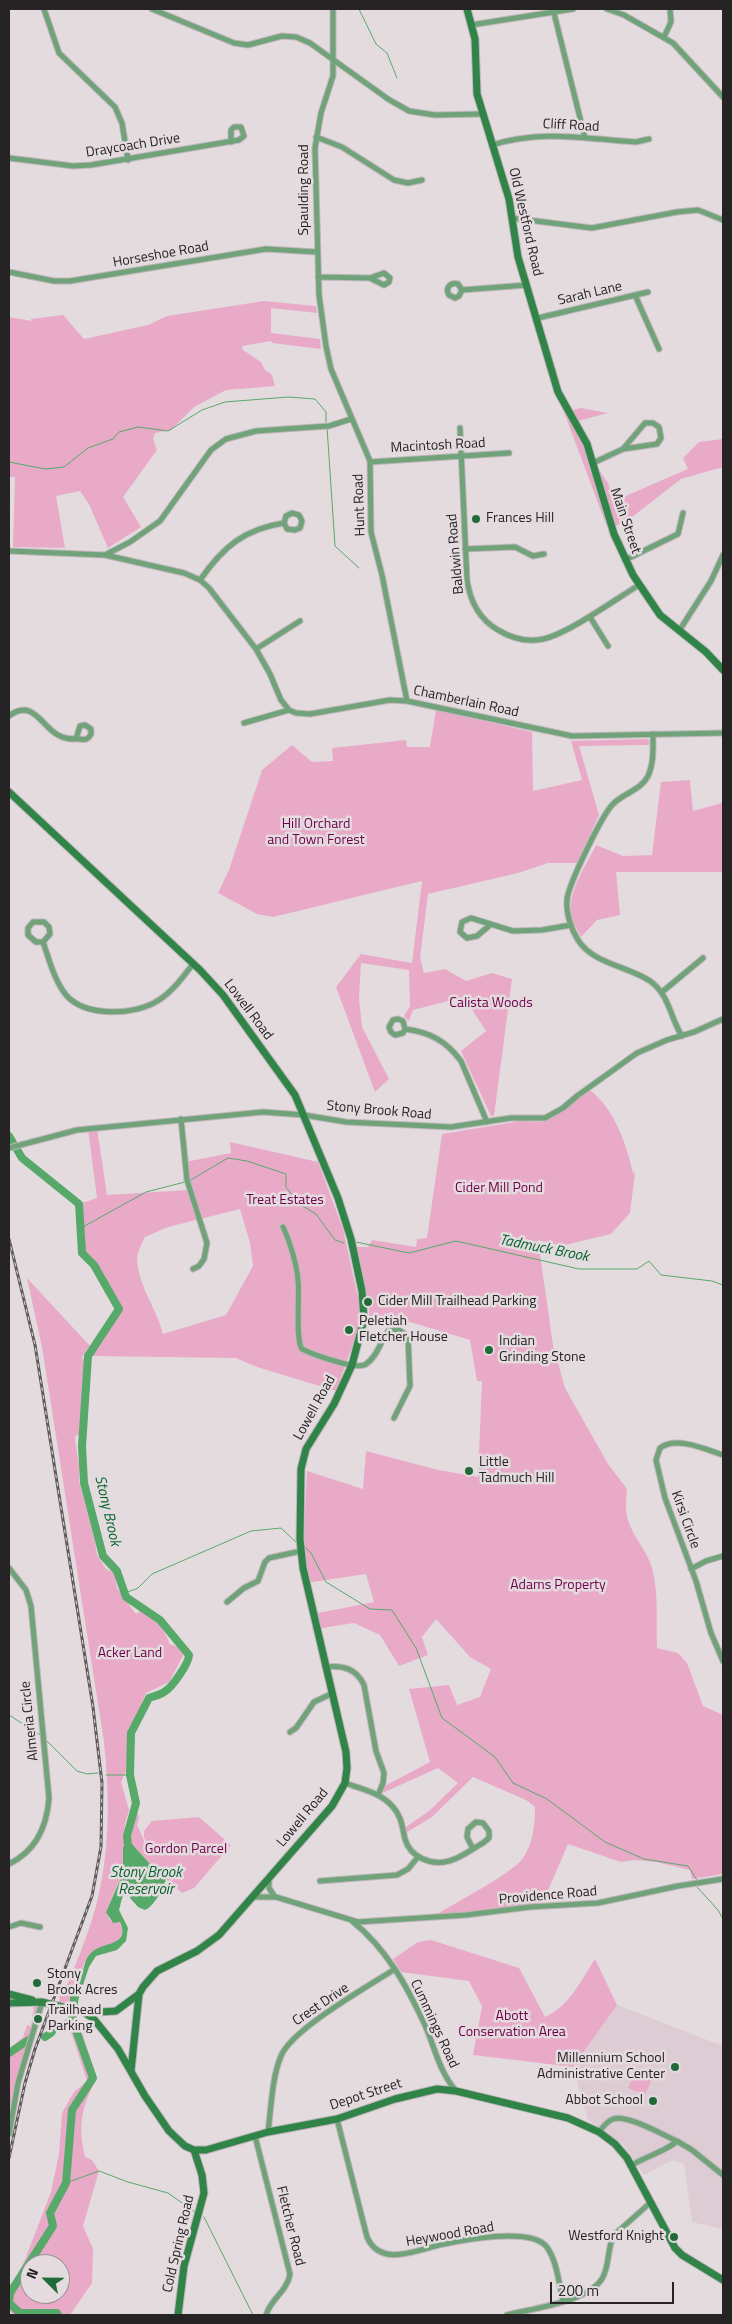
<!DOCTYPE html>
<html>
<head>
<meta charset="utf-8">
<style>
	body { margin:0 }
	#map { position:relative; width:732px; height:2324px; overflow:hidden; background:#e4dbdf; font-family:"Titillium Web",sans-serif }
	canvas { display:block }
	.frame { position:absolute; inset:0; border:10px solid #262324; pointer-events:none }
	.north { position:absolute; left:20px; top:2254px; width:50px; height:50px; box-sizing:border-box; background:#e4dbdf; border:1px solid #989194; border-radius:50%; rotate:293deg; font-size:14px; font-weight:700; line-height:20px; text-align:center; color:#262324 }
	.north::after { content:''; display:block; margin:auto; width:18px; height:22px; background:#226a37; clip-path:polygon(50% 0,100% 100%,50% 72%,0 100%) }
	.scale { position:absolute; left:550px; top:2282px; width:124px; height:22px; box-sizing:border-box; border:2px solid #262324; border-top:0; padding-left:6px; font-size:15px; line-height:18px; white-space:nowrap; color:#262324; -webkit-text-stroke:4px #e4dbdf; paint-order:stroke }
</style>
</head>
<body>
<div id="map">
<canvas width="732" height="2324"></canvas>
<div class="frame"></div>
<div class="north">N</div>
<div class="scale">200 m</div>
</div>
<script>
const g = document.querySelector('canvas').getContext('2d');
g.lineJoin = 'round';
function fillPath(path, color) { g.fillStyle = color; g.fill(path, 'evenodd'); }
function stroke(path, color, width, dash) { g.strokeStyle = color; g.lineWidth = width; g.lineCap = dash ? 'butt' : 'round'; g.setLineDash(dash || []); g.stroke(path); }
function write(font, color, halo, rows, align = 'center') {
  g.font = font + ' "Titillium Web",sans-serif'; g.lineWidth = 5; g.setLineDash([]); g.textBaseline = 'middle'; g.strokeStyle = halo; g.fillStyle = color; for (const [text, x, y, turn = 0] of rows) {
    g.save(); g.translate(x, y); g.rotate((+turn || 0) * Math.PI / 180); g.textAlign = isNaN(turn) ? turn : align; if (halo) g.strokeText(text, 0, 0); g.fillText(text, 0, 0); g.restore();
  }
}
const built = new Path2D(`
	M617 2005 723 2046V2229L692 2222 684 2164 672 2160 644 2175 623 2144 588 2120 573 2067Z`);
const green = new Path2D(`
	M264 301 316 306 317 313 271 308V333L320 339 321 349 272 343 271 341 242 346 243 350 261 362 265 370 272 375 275 386 226 390 194 407 171 430 155 433 153 439 157 450 123 497 141 527 108 548 89 504 80 491 56 496 65 548 13 547 15 477H9V317L31 321V319L63 315 84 339 148 325 167 316Z
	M581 408 608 413 578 421 593 461 608 483 614 501 688 469 683 458 699 442 723 439V467L681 479 623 524 607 527 564 412Z
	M436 710 532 732 533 791 582 780 571 741 647 739 649 741V745L579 746 599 815 577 863H548L518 873 428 894 420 958 424 973 445 969 466 981 492 973 512 979 494 1116H491L461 1051 486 1031 464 997 413 1010 409 1021 404 1016 410 1006 409 970 361 963 359 998 362 1027 389 1079 375 1092 336 987 361 954 412 963 422 881 273 917 257 914 218 893 229 870 262 770 292 745 312 762 333 761 332 748 406 740 407 747H430Z
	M690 780 693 811 722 803 723 872H616L620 915 597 920 581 937C577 929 571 920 571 911 569 889 587 864 596 845L623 856 652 855 661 782Z
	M590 1090C615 1110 626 1143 633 1173H635L630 1213 611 1234 561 1246 538 1240 553 1345 565 1388 608 1464 627 1489C626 1499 625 1510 628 1520 633 1537 647 1550 652 1568 659 1594 656 1621 657 1648L678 1653 687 1663 703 1706 723 1715V1874L692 1879 690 1870 656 1862 634 1860 621 1862 568 1844 541 1907 432 1917C451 1905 512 1874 523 1858 533 1843 535 1825 535 1807L526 1800 473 1777 432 1817 404 1834 403 1829 429 1811 458 1783 438 1768 378 1795 381 1788 430 1762 409 1689 449 1685 457 1705 480 1697 491 1669 470 1657 436 1619 422 1637 428 1655 399 1666 380 1635 354 1623 316 1629 313 1614 374 1602 366 1574 306 1583 304 1534 307 1471 363 1489 366 1451 438 1470 478 1477 482 1381H477L470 1340 410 1322H388L369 1327V1304L355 1247H368L372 1240 416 1247 417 1239 427 1238 442 1134 521 1121 541 1122 552 1118Z
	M97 1128 107 1195 189 1190 185 1162 231 1153 230 1142 318 1162 343 1229 360 1307 359 1327 336 1391 257 1367 236 1358 88 1356 119 1309 94 1265 82 1253 79 1204 97 1198 88 1129ZM240 1209 250 1243 253 1266 226 1315 163 1334C157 1309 138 1286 137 1259 137 1253 142 1243 145 1237L168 1227Z
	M27 1278 90 1346 82 1357 85 1365 82 1431 80 1436 76 1435 75 1440 79 1465V1481L95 1542 97 1555 106 1569 115 1573 117 1588 135 1613H139L138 1607C149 1610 169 1634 169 1644L179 1647 184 1654 169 1682 146 1693 129 1733V1764L121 1782 129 1810 125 1824 124 1869 107 1909 109 1919 114 1923 119 1920 123 1932 119 1940C104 1948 91 1947 84 1964 82 1968 83 1972 81 1976 74 1990 70 1985 70 2004L59 2002 60 1993 64 1992C79 1957 94 1921 101 1884 110 1837 109 1789 104 1742L42 1347Z
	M137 1811 139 1818 137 1825 145 1843 147 1842 144 1838V1831L152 1821 199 1817 231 1845 194 1888 182 1893 167 1880 166 1873 151 1865 130 1842Z
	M431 1940 519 1968 545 2017C570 2006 581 1980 595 1959L617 2005 573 2067 473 2055 482 2006 469 1981 401 1972 393 1959 418 1942Z
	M34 2006H45L23 2072 9 2133V2049L23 2037 27 2025 31 2026Z
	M76 2014 96 2075C94 2086 88 2094 85 2105 79 2124 81 2138 85 2157L92 2160 99 2171 83 2226 93 2249 92 2283 70 2315H12L9 2309V2291L24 2262 51 2192 59 2154 62 2113 74 2092 87 2081 70 2029ZM30 2264H60V2294H30Z
	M635 2072 652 2079 645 2095 628 2088Z`);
const water = new Path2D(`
	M130 1842 151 1865 166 1873C169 1882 153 1908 145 1910L138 1907 130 1898 132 1890 130 1885 125 1887 119 1910 128 1928 126 1941 117 1950 96 1956 89 1967 77 2003 70 2002C70 1981 77 1987 82 1974 85 1966 84 1960 91 1953 102 1941 131 1947 120 1922L113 1923 106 1912 123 1873V1847Z`);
const stream = new Path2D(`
	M359 9 376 44 387 53 397 78
	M327 427 335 546 359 568
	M9 462 45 469 64 467 88 448 113 439 119 432 138 427 168 431 202 410 225 402 288 397 315 399 326 412V423
	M189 1181 228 1158 247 1161 286 1174V1187L299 1204 316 1214 335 1240 344 1243
	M81 1228 146 1192 185 1182
	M356 1242 409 1253 456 1241 579 1269H637L649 1261 661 1275 712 1281 723 1285
	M304 1546 311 1553 326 1582 370 1609 392 1610 416 1648 442 1718 495 1757 513 1783 547 1799 605 1842 644 1859 688 1866 697 1880
	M125 1593 138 1588 152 1574 251 1531 281 1528 297 1543
	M9 1715 42 1736
	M45 1739 77 1771 87 1774 98 1773
	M106 1775H130
	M697 1887 718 1910 723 1919
	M66 2183 99 2171 128 2182 168 2193 195 2212
	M204 2217 253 2315`);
const river = new Path2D(`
	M9 1136 22 1158 79 1204 82 1253 94 1265 119 1309 88 1356 82 1446 84 1483 103 1556 117 1571 126 1597 160 1620 189 1655C189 1663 172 1688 164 1692 160 1695 154 1696 149 1698L131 1733 130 1775 136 1803 127 1836 128 1845 132 1851
	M45 2037 51 2033 55 2027 65 2025 73 2020
	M9 2053 30 2039
	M58 2315 57 2313H20L9 2303 10 2293 53 2226 50 2213 66 2183 72 2110 93 2078 72 2019 75 1995`);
const street = new Path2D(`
	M44 9 59 53 115 107 122 123 128 160
	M152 9 234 43 248 45 282 36 296 37 310 43 388 99 409 111 435 115 482 114
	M333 9V76L321 113 315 148 319 295 326 346 331 369 370 461 371 532 382 575 407 701
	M553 9 585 138
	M607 9 624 15 673 43 723 97
	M471 25 573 9
	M664 37 671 22 670 9
	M316 137 342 147 394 180 408 183 422 180
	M492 145C542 129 586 139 636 142L649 139
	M9 158 73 166 91 165 239 140 244 136 241 127H234L231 130V142
	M512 218 592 228 677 212 698 210 723 220
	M9 272 54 281H70L266 249 317 252
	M318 277 370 278 384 285 389 282 390 278 384 273 370 278
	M462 290 459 296 455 298 449 295C445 288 450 282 458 284L462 290 527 285
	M635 295 659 349
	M538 318 648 292
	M460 428 467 580C470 601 479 619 498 630 531 650 554 638 584 620 602 609 620 597 639 585
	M370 462 509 453
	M593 463 623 449 645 423H653L659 427 661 438 657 444 623 449
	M465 549 515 547 533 556 544 554
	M9 551 105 555 184 573 200 580 209 588 256 649 270 674 281 700 289 710 296 713 310 714 390 700 407 701 572 736 723 733
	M105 555 130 542 160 521 211 450 226 439 256 431 329 426 351 419
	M625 560 678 534 683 513
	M200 580C223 547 244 529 284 523L287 529 295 530 300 528 302 521 299 515 292 513 286 516 284 523
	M590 617 608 646
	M679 631 711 581 723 555
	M256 649 300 621
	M9 716C33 698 41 726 58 735 64 739 71 739 78 739 85 740 88 740 91 734V729L85 725 80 726 76 739
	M244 723 289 710
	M653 734C653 748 654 763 648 776 641 790 624 793 613 804 602 815 568 885 567 900 566 913 571 929 578 940 593 964 628 966 650 981 670 995 670 1018 682 1036
	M490 925 477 936 467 938 460 932 462 922 471 918 513 931 542 930 571 925
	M43 942 50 934 49 927 44 922H33L28 928V935L36 942H43C49 959 54 980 66 995 85 1017 135 1016 159 1000 173 991 183 977 193 964
	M662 992 703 958
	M405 1029 403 1021 398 1019 393 1020 389 1027 391 1032 395 1035 403 1033 405 1029C430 1032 446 1041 461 1061L487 1122
	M181 1119 187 1180 207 1243 204 1259 199 1266 193 1269
	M9 1148 77 1130 263 1112 304 1115 346 1122 451 1127 511 1118H545L563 1108 577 1096 637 1053 667 1040 694 1032 723 1019
	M283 1227C289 1239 297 1265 298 1280 300 1296 295 1340 302 1349 312 1354 357 1371 366 1364 377 1357 381 1341 388 1331L399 1330 408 1336 410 1386 394 1418
	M723 1455C705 1449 677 1436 660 1448L656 1460 665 1498 696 1581 711 1633 723 1661
	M9 1568 26 1590 31 1606 49 1798C47 1826 36 1851 9 1864
	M691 1569 706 1561 723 1556
	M227 1602 244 1588 258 1581 265 1562 269 1558 301 1551
	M325 1667C342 1665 356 1668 364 1685L376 1751 384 1773 383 1783 378 1795
	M290 1732 296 1728 314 1702 331 1694
	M345 1783C362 1789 381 1793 393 1807 402 1817 402 1827 405 1839 410 1857 431 1866 449 1861 461 1858 472 1849 483 1843L489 1838V1831L483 1823 476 1822 468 1829 467 1837 473 1849
	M269 1878V1888L275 1897
	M320 1881 397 1875 408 1869 418 1857
	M252 1897H276L358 1922 466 1915 530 1907 598 1903 678 1886 723 1879
	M352 1921C386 1948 407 1986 425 2025 435 2048 439 2071 456 2091
	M9 1927 21 1923 40 1927
	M337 2119 367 2237C380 2267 415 2251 439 2245 462 2240 529 2227 546 2246 557 2260 559 2284 563 2301
	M268 2132C271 2109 272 2077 281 2056 292 2029 367 1987 395 1969
	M599 2132C603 2127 607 2121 613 2119 627 2114 663 2135 677 2141
	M9 2134 18 2083 42 2002
	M255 2136 290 2274C287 2292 271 2298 266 2315
	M632 2165C643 2158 670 2149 677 2141L692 2150 723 2175
	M507 2315C534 2308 590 2302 603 2277 610 2263 607 2248 614 2235L651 2202`);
const secondary = new Path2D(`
	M467 9 475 39 477 94 509 199 518 257 558 392 587 444 614 534 633 575 660 615 706 652 723 670
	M9 792 200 970 223 995 295 1095 338 1198 351 1239 362 1291 364 1319 352 1365 334 1404 306 1449 301 1469 300 1539 303 1568 346 1752 347 1768 345 1783 332 1806 219 1935 197 1951 157 1971 143 1987 139 1994 131 2071
	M9 1994 32 2000
	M9 2003 42 2002 83 2012 93 2018 118 2049 145 2096 169 2131 185 2146 194 2150H206L268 2132 337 2119 395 2099 437 2089 456 2091 568 2118 599 2132 615 2144 627 2158 675 2248 682 2255 723 2280
	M86 2013 116 2011 139 1994
	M178 2315 184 2266 204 2193 202 2175 194 2150`);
const rail = new Path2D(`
	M9 1239 35 1345 93 1707 102 1783 101 1847 92 1896 35 2049 25 2083 9 2158`);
const markers = [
	[476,519,5,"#226a37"],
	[368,1302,5,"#226a37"],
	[349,1330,5,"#226a37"],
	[489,1350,5,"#226a37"],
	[469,1471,5,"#226a37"],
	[37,1983,5,"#226a37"],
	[38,2019,5,"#226a37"],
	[675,2067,5,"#226a37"],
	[653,2101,5,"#226a37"],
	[674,2237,5,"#226a37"]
];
const streetNames = [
	["Cliff Road",571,126,3],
	["Draycoach Drive",133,146,-9],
	["Spaulding Road",305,190,-90],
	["Old Westford Road",525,222,77],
	["Horseshoe Road",161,255,-10],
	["Sarah Lane",590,294,-13],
	["Macintosh Road",438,446,-3],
	["Hunt Road",360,505,-92],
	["Main Street",625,521,71],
	["Baldwin Road",456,554,-95],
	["Chamberlain Road",466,702,12],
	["Lowell Road",248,1010,53],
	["Stony Brook Road",379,1111,5],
	["Lowell Road",315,1408,-61],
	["Kirsi Circle",685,1520,70],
	["Almeria Circle",30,1721,-96],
	["Lowell Road",303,1818,-50],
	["Providence Road",548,1896,-5],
	["Crest Drive",321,2005,-34],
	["Cummings Road",434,2024,65],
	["Depot Street",366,2095,-18],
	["Fletcher Road",290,2226,76],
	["Heywood Road",450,2235,-10],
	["Cold Spring Road",179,2244,-77]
];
const poiNames = [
	["Frances Hill",486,519],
	["Cider Mill Trailhead Parking",378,1302],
	["Peletiah",359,1322],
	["Fletcher House",359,1338],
	["Indian",499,1342],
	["Grinding Stone",499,1358],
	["Little",479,1463],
	["Tadmuch Hill",479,1479],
	["Stony",47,1975],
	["Brook Acres",47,1991],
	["Trailhead",48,2011],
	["Parking",48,2027],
	["Millennium School",665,2059,"right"],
	["Administrative Center",665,2075,"right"],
	["Abbot School",643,2101,"right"],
	["Westford Knight",664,2237,"right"]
];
const parkNames = [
	["Hill Orchard",316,825],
	["and Town Forest",316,841],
	["Calista Woods",491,1004],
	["Cider Mill Pond",499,1189],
	["Treat Estates",285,1201],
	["Adams Property",558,1586],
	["Acker Land",130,1654],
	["Gordon Parcel",186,1850],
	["Abott",512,2017],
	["Conservation Area",512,2033]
];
const waterNames = [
	["Tadmuck Brook",544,1249,11],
	["Stony Brook",107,1511,77],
	["Stony Brook",146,1873],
	["Reservoir",146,1890]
];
fillPath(built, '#ddccd3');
fillPath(green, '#e9aac8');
fillPath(water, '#57a96a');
stroke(stream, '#57a96a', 1);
stroke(river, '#57a96a', 8);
stroke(street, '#beb6ba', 7);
stroke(secondary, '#beb6ba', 9);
stroke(street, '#70a379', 5);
stroke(secondary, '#308448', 7);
stroke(rail, '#5f5a5c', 3);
stroke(rail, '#e4dbdf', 1, [4]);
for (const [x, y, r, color] of markers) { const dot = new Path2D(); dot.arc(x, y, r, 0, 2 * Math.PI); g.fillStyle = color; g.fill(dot); stroke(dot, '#e4dbdf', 2); }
write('14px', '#262324', '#e4dbdf', streetNames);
write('14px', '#262324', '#e4dbdf', poiNames, 'left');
write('14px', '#71004a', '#e4dbdf', parkNames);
write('italic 15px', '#02642b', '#e4dbdf', waterNames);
</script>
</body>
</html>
